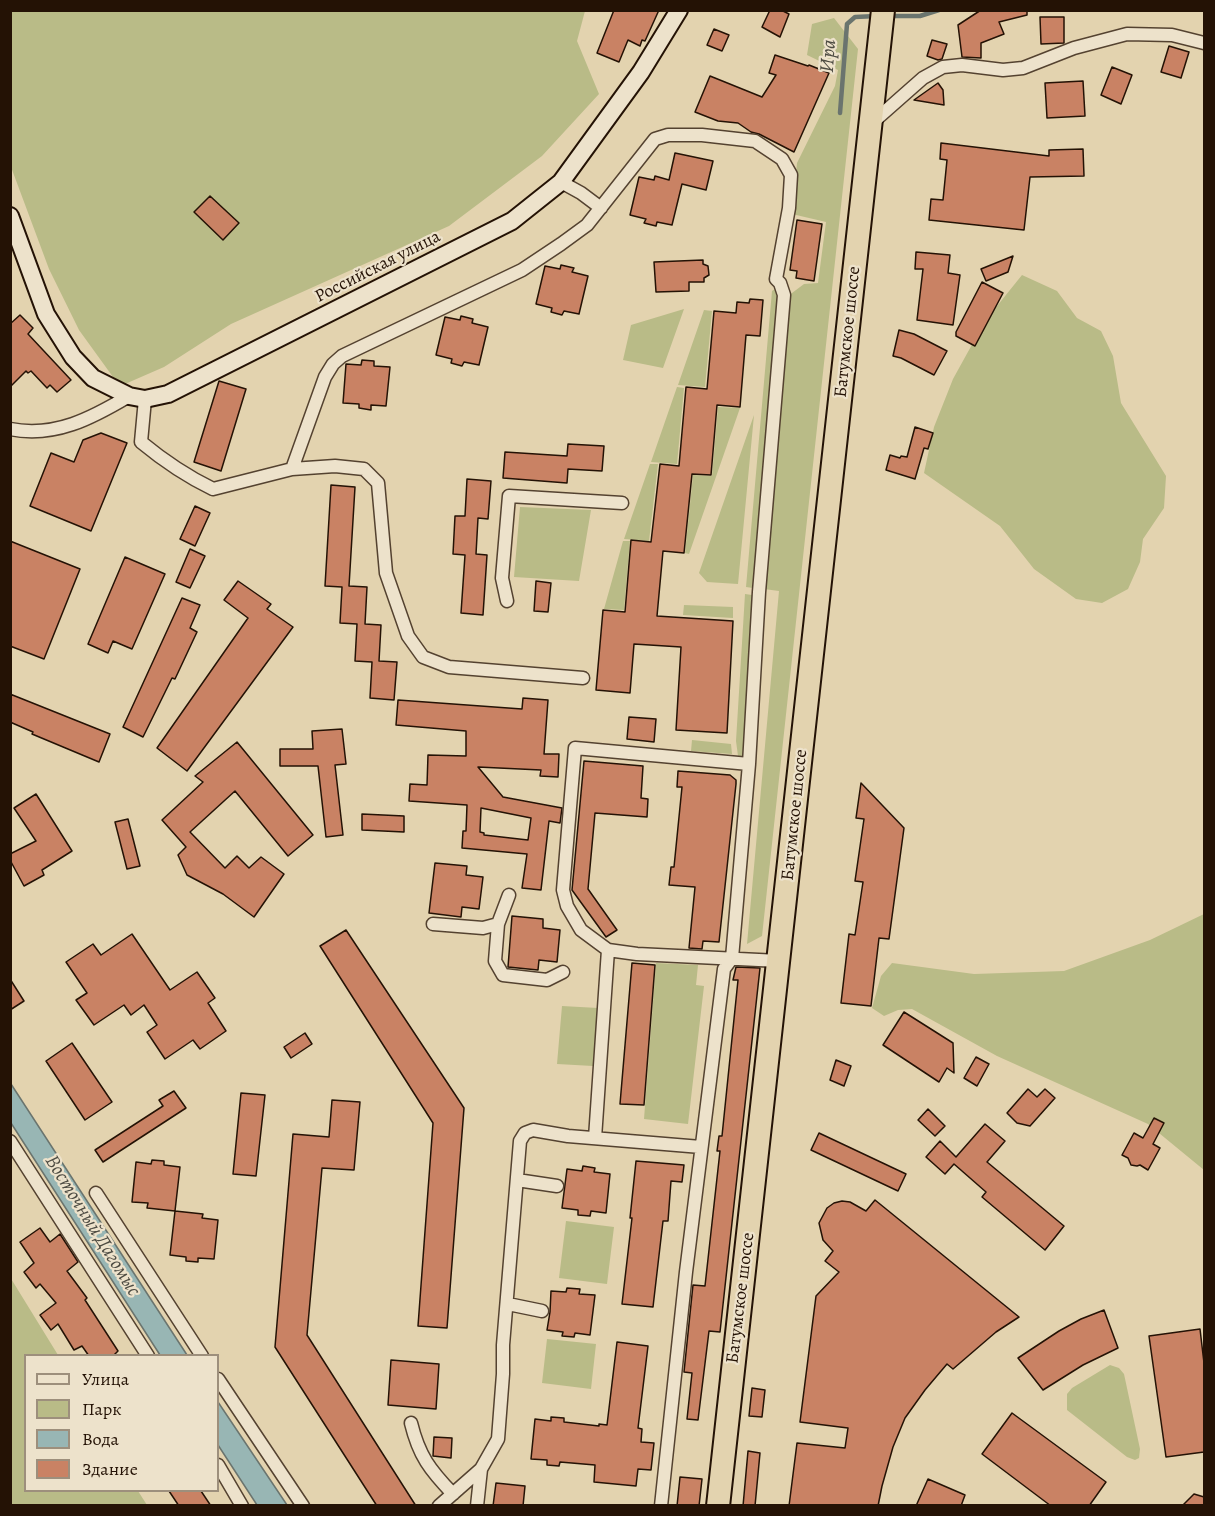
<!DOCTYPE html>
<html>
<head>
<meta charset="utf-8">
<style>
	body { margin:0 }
	#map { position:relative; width:1215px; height:1516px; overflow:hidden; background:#e3d3af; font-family:Alegreya,serif }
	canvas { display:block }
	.frame { position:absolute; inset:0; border:12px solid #241205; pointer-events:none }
	.legend { position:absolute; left:24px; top:1354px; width:195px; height:138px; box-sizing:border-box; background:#ede2cb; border:2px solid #9d8f7c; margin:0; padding:8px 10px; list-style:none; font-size:18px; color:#241205 }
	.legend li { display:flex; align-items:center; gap:12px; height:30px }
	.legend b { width:30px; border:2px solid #9d8f7c }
</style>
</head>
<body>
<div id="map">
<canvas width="1215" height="1516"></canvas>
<div class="frame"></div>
<ul class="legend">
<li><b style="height:8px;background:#ede2cb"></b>Улица</li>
<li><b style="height:16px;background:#b9bb87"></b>Парк</li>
<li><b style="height:16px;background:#98b6b4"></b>Вода</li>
<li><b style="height:16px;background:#c98264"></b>Здание</li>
</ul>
</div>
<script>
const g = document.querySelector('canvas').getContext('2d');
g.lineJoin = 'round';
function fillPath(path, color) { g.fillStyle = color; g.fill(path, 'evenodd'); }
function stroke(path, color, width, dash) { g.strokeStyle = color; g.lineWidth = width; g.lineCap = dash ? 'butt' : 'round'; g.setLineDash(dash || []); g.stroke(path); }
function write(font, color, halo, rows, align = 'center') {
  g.font = font + ' Alegreya,serif'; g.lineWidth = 4.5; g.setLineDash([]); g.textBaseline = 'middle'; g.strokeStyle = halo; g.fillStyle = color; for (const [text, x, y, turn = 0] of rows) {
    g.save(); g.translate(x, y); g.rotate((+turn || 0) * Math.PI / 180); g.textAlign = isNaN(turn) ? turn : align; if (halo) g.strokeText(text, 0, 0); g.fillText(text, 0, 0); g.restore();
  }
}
const green = new Path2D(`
	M10 11H585L577 41 599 94 542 156 449 226 231 324 164 367 125 384 113 377 79 330 49 269 11 167Z
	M834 18 858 49 762 936 747 944 779 591 764 589 788 296 804 284 818 283 826 222 792 214 797 163 835 86 838 70 807 55 812 24Z
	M1022 275 1057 291 1077 318 1101 331 1113 356 1121 403 1166 476 1164 508 1143 539 1140 562 1128 589 1102 603 1076 599 1034 569 1000 526 924 473 934 427 953 379 985 321Z
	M778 287 753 588 746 587 772 291Z
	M684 309 663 368 623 360 631 325Z
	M704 310 712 311 705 387 678 385Z
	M677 387 684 388 677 464 651 462Z
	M718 407 740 408 689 554 685 553 693 475 712 476Z
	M754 415 738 584 707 582 699 573Z
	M650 464H658L649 541 624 539Z
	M520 507 591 510 579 581 514 577Z
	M623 541H630L624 610 604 609Z
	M745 594 752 595 743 756H738L736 741Z
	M684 605 733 607V618L683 615Z
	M692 740 731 744 732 754 691 751Z
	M1204 914V1170L1148 1124 997 1056 912 1009 898 1010 884 1016 872 1008 881 976 892 963 974 974 1064 971 1150 940Z
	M656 963 698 965 696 985 704 986 688 1124 644 1119Z
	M562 1006 598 1008 593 1066 557 1064Z
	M566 1221 614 1227 607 1284 559 1278Z
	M10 1277 58 1355 26 1356V1490L138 1491 147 1505H11Z
	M547 1339 596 1344 591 1389 542 1383Z
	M1110 1365 1119 1368 1124 1374 1140 1449 1139 1458 1135 1460 1127 1457 1067 1410V1394L1072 1388Z`);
const water = new Path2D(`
	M11 1084 187 1355H160L11 1123Z
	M218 1402 287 1505H257L218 1445Z`);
const stream = new Path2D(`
	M888 16H920L939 10
	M840 113 847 24 855 17 877 16`);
const building = new Path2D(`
	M614 10H659L645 41 642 40 640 46 628 40 619 62 597 53Z
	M770 10H781L789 14 780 37 762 27Z
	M981 10H1027V15L999 22 1004 34 981 43V58L962 57 958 25Z
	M1040 17H1064V43L1041 44Z
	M714 29 729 35 722 51 707 45Z
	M932 40 947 44 942 59 938 60 927 56Z
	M1169 46 1189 52 1181 78 1161 72Z
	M775 55 808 66 809 65 829 73 794 152 759 134 751 132 738 123 718 121 695 112 710 76 762 97 776 75 769 73Z
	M1112 67 1132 75 1121 104 1101 95Z
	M1083 81 1085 116 1047 118 1045 83Z
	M938 83 943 90 944 105 914 100Z
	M941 143 1049 156V150L1083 149 1084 176 1030 177 1024 230 929 220 931 199 943 200 947 160 940 159Z
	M675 153 713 161 706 190 682 184 672 225 657 222 656 226 644 223 646 219 630 215 639 177 654 180 655 176 669 180Z
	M210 196 239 223 223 240 194 212Z
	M797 220 822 224 814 281 796 278 797 271 790 270Z
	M916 252 950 255 948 273 960 275 953 325 917 320 923 269H915Z
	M1013 256 1008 272 986 281 981 269Z
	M703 260V264L708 266 709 275 704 278V282H689V291L656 292 654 262Z
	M561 265 574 268 572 272 588 276 579 314 564 311 562 315 551 312 552 308 536 304 545 266 560 269Z
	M982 282 1003 293 975 346 956 336V332Z
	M750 299 763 300 760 336 746 335 740 407 717 405 711 475 692 474 684 553 663 551 657 616 733 621 727 733 676 730 681 647 634 644 630 693 596 690 603 610 625 612 631 540 651 542 660 464 679 466 686 387 707 389 714 311 736 313 737 302 749 303Z
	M20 315 33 328 28 334 71 380 57 392 50 385 47 388 31 371 28 373 26 371 10 387V324Z
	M461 316 473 319 472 323 488 327 479 365 464 362 462 366 451 363 452 359 436 355 445 317 460 320Z
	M899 330 914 334 947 351 934 375 901 358 893 356Z
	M362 360 374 361V366L390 367 386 406 371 405V410L359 408V404L343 403 346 364 361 365Z
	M219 381 246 389 221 471 194 462Z
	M915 427 933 433 928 449 924 448 915 479 886 470 890 455 900 458 901 456 907 457Z
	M101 433 127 443 91 531 30 506 51 453 74 462 83 440Z
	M568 444 604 446 602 471 568 469 567 483 503 478 505 452 567 456Z
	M467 479 491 481 488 519 478 518 476 554 487 555 483 615 461 613 465 555 453 554 455 516H465Z
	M331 485 355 487 349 586 367 587 365 624 381 625 379 661 397 662 394 700 370 698 372 662 355 661 357 624 340 623 342 587 325 586Z
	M195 506 210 513 195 546 180 539Z
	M10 541 80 569 44 659 10 646Z
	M190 549 205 556 190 588 176 582Z
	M125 557 165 574 132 649 113 641 108 653 88 644Z
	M238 581 271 604 267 609 293 627 187 771 157 748 248 618 224 600Z
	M536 581 551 583 548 612 534 611Z
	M182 598 200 605 190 628 197 632 175 679 172 678 143 737 123 727Z
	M10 694 110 734 99 762 32 734 33 732 10 722Z
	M523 698 548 700 544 754H559L558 777 540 776 541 770 478 767 503 797 562 808 560 823 549 821 541 890 522 888 527 854 462 848 463 831H466L467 805 409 801 410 784 427 785 428 755 466 756V731L396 725 398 700 522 709ZM481 808 531 818 528 840 484 835V833L480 832Z
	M629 717 656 719 654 742 627 739Z
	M342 729 346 764 335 765 343 835 326 837 318 766H280V749H313L312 731Z
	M237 742 313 835 288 856 235 791 190 832 225 868 237 856 249 868 261 857 284 874 254 917 223 894 187 875 178 855 186 847 162 820 203 782 195 776Z
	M584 761 643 766 641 798 648 799 647 817 595 813 588 889 617 930 606 937 572 890Z
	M678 771 730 775 736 780V784L719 942 703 941 702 949 689 948 695 887 669 885 671 867H674L682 787H677Z
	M861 783 904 828 889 939 879 938 871 1006 841 1003 849 934 855 935 863 882 855 881 864 819 856 818Z
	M36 794 72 851 42 870 44 875 24 886 10 860V854L36 841 14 808Z
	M362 814 404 816V832L362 830Z
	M128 819 140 866 127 869 115 822Z
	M435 863 467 866 466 875 483 877 479 909 462 907 461 917 429 913Z
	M512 916 543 919V928L560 930 557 962 539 960 538 970 508 967Z
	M346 930 464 1108 447 1328 418 1326 433 1123 320 946Z
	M132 934 170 990 197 972 215 998 208 1003 226 1031 200 1049 193 1040 165 1059 147 1032 157 1025 144 1005 131 1015 124 1005 94 1025 76 1000 87 993 66 962 93 944 101 955Z
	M632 963 655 965 644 1105 620 1104Z
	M736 967 760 968 720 1332 709 1331 698 1420 687 1419 692 1373 684 1372 693 1285 705 1286 720 1151H717L719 1136H722L738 980H733Z
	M10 979 24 1001 10 1010Z
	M904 1012 953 1043 954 1073 947 1068 939 1082 883 1045Z
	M305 1033 312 1044 291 1058 284 1047Z
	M72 1043 112 1102 85 1120 46 1061Z
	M976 1057 989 1064 977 1086 964 1078Z
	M836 1060 851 1066 844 1086 830 1080Z
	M1028 1089 1037 1097 1045 1089 1055 1098 1030 1126 1017 1123 1007 1113Z
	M174 1091 186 1108 103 1162 95 1150 163 1106 159 1100Z
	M241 1093 265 1095 256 1176 233 1174Z
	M332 1100 360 1102 354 1170 322 1168 307 1335 416 1506H377L275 1347 293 1134 329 1137Z
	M928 1109 945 1126 935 1136 918 1120Z
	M1154 1118 1164 1123 1153 1144 1160 1148 1148 1170 1140 1165 1137 1166 1131 1165 1128 1158 1122 1155 1134 1133 1143 1138Z
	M985 1124 1005 1141 987 1162 1064 1226 1045 1250 982 1197 986 1192 954 1164 945 1174 926 1157 940 1141 956 1157Z
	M819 1133 906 1174 898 1191 811 1150Z
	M152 1160 164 1161V1165L180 1167 175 1211 147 1208 148 1203 132 1202 136 1162 151 1164Z
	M636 1161 684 1165 682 1182 671 1181 668 1221H663L653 1307 622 1304 632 1218H630Z
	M583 1166 595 1168 594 1172 610 1174 606 1213 591 1211 590 1216 578 1215V1210L562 1208 567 1169 582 1171Z
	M875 1200 1019 1317 996 1332 953 1369 947 1364 925 1390 905 1418 893 1447 882 1486 878 1506H789L797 1443 845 1448 848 1428 800 1422 816 1296 839 1272 825 1261 833 1251 823 1240 819 1223 827 1208 834 1203 842 1201 850 1202 866 1211Z
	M175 1211 203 1214 202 1218 218 1220 214 1259 198 1258V1262L186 1261V1257L170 1255Z
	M40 1228 50 1242 60 1234 78 1262 67 1271 87 1298 85 1300 118 1351 113 1356H89L82 1346 74 1350 58 1324 51 1330 40 1315 56 1303 40 1284 36 1288 24 1272 34 1263 20 1242Z
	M567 1288 580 1289 579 1294 595 1295 590 1335 575 1333 574 1337 562 1336 563 1332 547 1330 550 1312 551 1291 566 1292Z
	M1104 1310 1118 1348 1083 1365 1043 1390 1018 1358 1059 1331 1081 1319Z
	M1200 1329 1204 1363V1452L1166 1457 1149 1336Z
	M617 1342 648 1346 638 1428 642 1429 641 1442 654 1443 651 1470 638 1469 636 1486 594 1482 595 1465 560 1462 559 1466 547 1465V1460L531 1459 535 1419 551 1421V1417L564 1418V1422L599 1426V1424L607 1425Z
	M391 1360 439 1364 436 1409 388 1405Z
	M752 1388 765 1390 762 1417 749 1416Z
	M1012 1413 1106 1482 1089 1506H1051L982 1454Z
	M434 1437 452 1438 451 1458 433 1456Z
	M748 1451 760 1453 755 1506H743Z
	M680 1477 702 1479 699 1506H677Z
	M928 1479 965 1495 961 1506H916Z
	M496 1483 525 1486 523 1506H493Z
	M169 1491H201L211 1506H179Z
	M1194 1494 1204 1497V1506H1182Z`);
const street = new Path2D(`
	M872 123 923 78 943 67 962 65 1003 70 1023 68 1074 48 1127 34 1172 35 1204 43
	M561 182 581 193 601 208
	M145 399 141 442C164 461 186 476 213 489L292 469 325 377 333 364 342 356 522 270 561 244 587 225 655 139 668 135H702L755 141 782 159 791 175 789 208 776 279 780 283 784 295 759 592 749 764
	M10 429C55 438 92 418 129 396
	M292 469 335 466 364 469 378 483 386 573 408 636 423 657 449 667 583 678
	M507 601 502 578 509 496 622 503
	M433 924 483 928 498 924 509 895
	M498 924 495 961 503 975 547 980 563 972
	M595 1138 608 950
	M10 1141 148 1356
	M517 1180 557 1186
	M96 1193 202 1356
	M508 1304 542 1311
	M218 1379 303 1506
	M411 1423C419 1456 430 1470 453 1494
	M218 1465 242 1506
	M439 1506 481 1469
	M477 1506 481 1469 498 1439 503 1374V1345L520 1141 525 1133 533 1130 568 1136 701 1147
	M661 1506 686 1272 724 969 732 958 749 764 575 748 563 890 567 906 581 930 608 950 637 954 779 961`);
const secondary = new Path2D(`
	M10 216 46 314 73 357 93 378 129 396 145 399 168 394 512 221 561 182 641 72 679 10`);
const highway = new Path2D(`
	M718 1506 883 10`);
const streetNames = [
	["Российская улица",378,267,-27],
	["Батумское шоссе",848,332,-84],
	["Батумское шоссе",795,815,-84],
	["Батумское шоссе",741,1298,-83]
];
const waterNames = [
	["Ира",829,56,-86],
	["Восточный Дагомыс",92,1226,58]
];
fillPath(green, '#b9bb87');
fillPath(water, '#98b6b4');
stroke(water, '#6a746e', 1.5);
stroke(stream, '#6a746e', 4.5);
fillPath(building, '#c98264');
stroke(building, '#241205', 1.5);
stroke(street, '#544230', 15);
stroke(secondary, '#241205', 20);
stroke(highway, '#241205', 26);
stroke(street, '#ede2cb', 12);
stroke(secondary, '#ede2cb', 16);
stroke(highway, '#e3d3af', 22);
write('18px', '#241205', '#ede2cb', streetNames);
write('italic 20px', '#4d4b42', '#ede2cb', waterNames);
</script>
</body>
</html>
